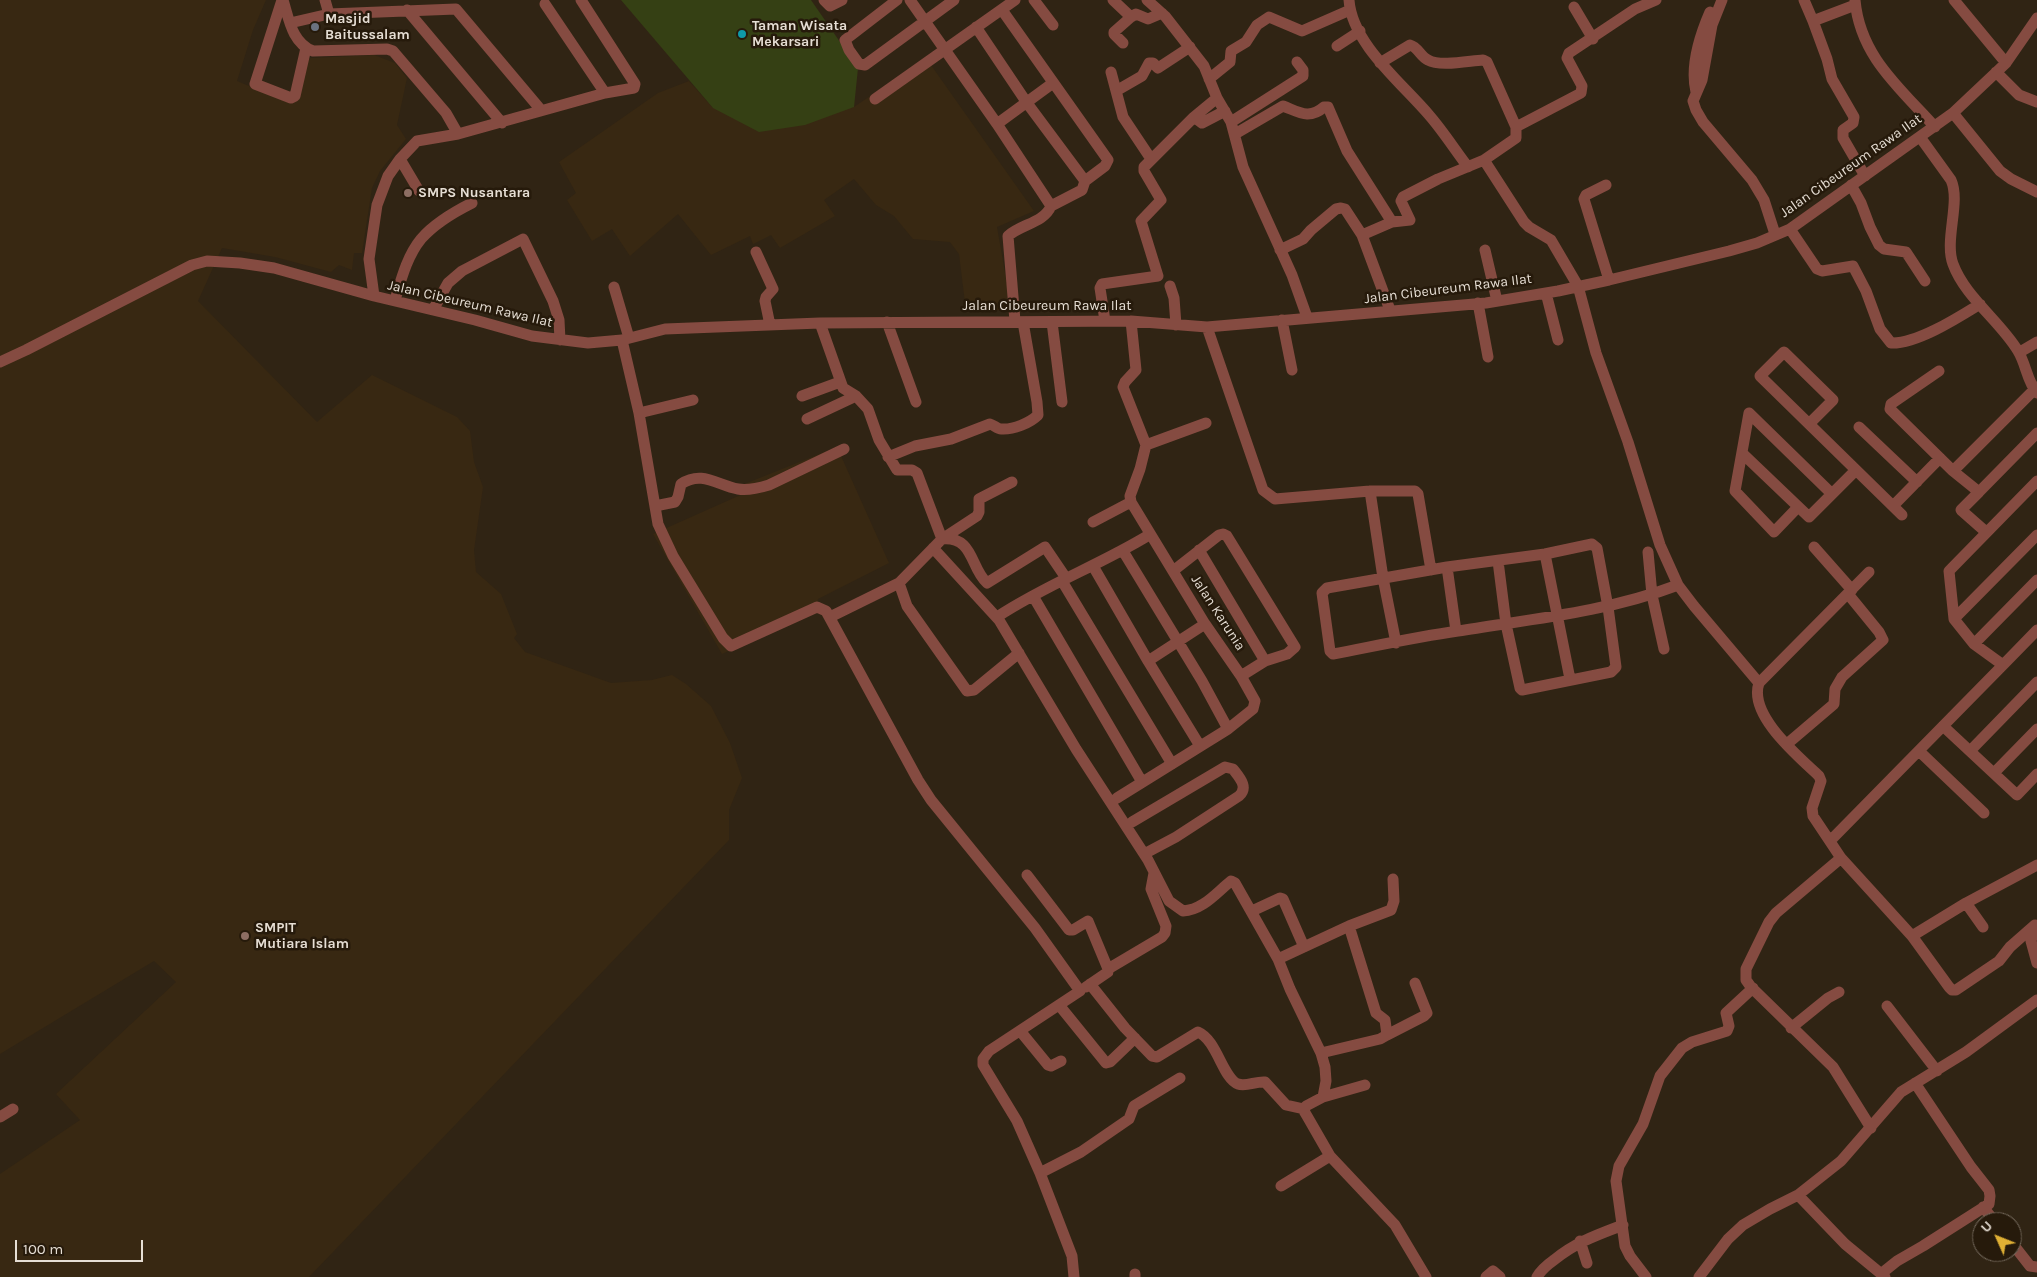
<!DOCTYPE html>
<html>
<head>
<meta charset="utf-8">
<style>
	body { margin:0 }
	#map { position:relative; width:2037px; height:1277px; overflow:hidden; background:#302414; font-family:Karla,sans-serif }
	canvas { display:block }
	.north { position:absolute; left:1972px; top:1212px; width:50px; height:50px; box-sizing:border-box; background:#261a0b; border:1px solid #73685b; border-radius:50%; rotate:314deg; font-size:14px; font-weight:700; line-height:20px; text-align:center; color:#e6ded4 }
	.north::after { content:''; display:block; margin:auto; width:18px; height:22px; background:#e0b034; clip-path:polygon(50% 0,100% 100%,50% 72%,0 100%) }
	.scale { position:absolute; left:15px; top:1240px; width:128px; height:22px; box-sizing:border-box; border:2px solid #e6ded4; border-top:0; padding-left:6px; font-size:15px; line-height:18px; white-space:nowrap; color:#e6ded4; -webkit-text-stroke:4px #261a0b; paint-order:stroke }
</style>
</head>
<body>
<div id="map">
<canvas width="2037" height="1277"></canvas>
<div class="north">U</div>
<div class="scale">100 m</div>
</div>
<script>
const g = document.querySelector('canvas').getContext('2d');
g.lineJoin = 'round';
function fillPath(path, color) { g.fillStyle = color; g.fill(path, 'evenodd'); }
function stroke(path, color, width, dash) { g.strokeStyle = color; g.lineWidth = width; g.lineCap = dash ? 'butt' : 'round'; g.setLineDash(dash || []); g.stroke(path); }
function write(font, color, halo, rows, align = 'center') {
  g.font = font + ' Karla,sans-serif'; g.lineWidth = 5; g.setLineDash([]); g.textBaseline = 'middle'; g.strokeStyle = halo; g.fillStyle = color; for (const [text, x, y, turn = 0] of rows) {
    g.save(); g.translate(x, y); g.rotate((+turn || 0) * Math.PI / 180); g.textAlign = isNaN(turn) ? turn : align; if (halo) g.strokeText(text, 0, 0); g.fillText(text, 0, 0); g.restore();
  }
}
const built = new Path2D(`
	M0 0H266L253 30 237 81 292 104 298 64 311 58 374 55 395 63 407 78 397 125 406 139 380 171 372 188 362 253H354L352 270 339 265 331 272 275 257 222 248 198 301 317 422 372 375 457 417 470 431 474 462 483 487 474 550 476 572 501 594 517 634 514 638 525 652 611 683 652 680 672 675 686 684 711 706 730 743 742 778 729 810V840L309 1277H0V1174L80 1120 56 1094 176 982 154 961 0 1054Z
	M926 58 1034 211 997 227 1008 290 1006 310 966 311 959 254 950 242 913 239 894 216 876 205 854 179 824 200 835 216 780 248 771 235 753 244 750 236 711 255 678 214 630 256 612 229 592 241 567 200 576 193 559 162 658 93 689 81 713 108 854 107Z
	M837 447 889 563 818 599 816 610 722 654 653 534 745 493 742 485Z`);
const green = new Path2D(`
	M621 0H811L858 68 854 107 805 125 759 132 713 108Z`);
const minor = new Path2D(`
	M282 0 255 84 291 98 295 96 306 48
	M283 0C289 19 292 43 313 51L387 49 393 51 446 113 458 134
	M325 0 329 14
	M824 0 830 6 842 0
	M897 0 845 40 849 50 859 64 865 65 954 0
	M910 0 997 124 1051 206C1044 223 1021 224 1008 236L1015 321
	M1034 0 1053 25
	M1113 0 1131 17 1136 14 1148 19 1162 13
	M1147 0 1165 16 1204 66 1217 98 1231 122 1243 167 1292 275 1307 317
	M1349 0C1352 44 1402 83 1429 115 1443 131 1455 150 1468 167
	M1722 0 1712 25 1702 80 1693 101 1696 110 1703 122 1752 180 1764 200 1775 234
	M1804 0 1813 21
	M1855 0C1860 56 1899 87 1935 127
	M1954 0 2006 63
	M545 4 605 93
	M1855 5 1813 21 1827 59 1832 79 1854 117 1853 123 1843 130V138L1865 176
	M1574 7 1593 39
	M407 10 502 123
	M1002 10 1108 160 1105 166 1085 181
	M290 23 329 14 456 9 541 110
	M976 27 1027 103 1085 181 1082 190 1051 206
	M1123 43 1114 34V32L1131 17
	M1337 46 1360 31
	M1380 63 1410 45C1418 47 1420 56 1428 60 1440 67 1468 61 1483 60L1487 62 1516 127V138L1484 160
	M1111 72 1123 117 1151 159
	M1996 72 2019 95 2037 102
	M1209 79 1230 62 1231 51 1246 42 1257 25 1269 17 1302 31 1350 10
	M1116 91 1142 76 1149 63H1153L1158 68 1190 47
	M1696 92C1690 67 1700 35 1710 12
	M875 99 1015 0
	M1953 113 2000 171 2011 179 2037 192
	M1194 117 1202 123 1225 111
	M1231 122 1303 76V70L1297 62
	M997 124 1053 83
	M1516 127 1581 93 1582 86 1567 58 1569 53 1635 9 1656 0
	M1235 134 1283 106C1299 112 1309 120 1324 107H1328L1347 151 1392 222
	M1920 137 1951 180C1961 202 1944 240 1953 264 1965 297 2000 321 2018 351 2026 364 2027 381 2037 393
	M400 159 419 191
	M1606 185 1586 195 1584 199 1609 280
	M1851 185 1861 203 1870 227 1879 245 1884 249 1906 252 1925 281
	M1790 229 1817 269 1822 271 1853 266 1866 291 1880 329 1891 343C1917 344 1959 317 1980 304
	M1362 235 1392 222 1410 220 1401 201 1403 197 1438 179 1484 160 1524 222 1529 227 1551 240 1578 286 1596 353 1628 442 1660 545 1678 585 1694 606 1759 683C1748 715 1798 756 1819 776L1821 781 1812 808 1813 816 1841 858 1912 936 1966 903 1983 927
	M1280 250 1303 239 1311 230 1336 209 1341 208 1345 209 1362 235 1390 310
	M1485 250 1497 301
	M756 252 773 289 766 297 765 301 770 325
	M1170 286 1174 298 1176 325
	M614 287 629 338
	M1546 293 1558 340
	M374 296 369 259 377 205 388 176 400 159 417 141 458 134 605 93 634 88 635 84 581 0
	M395 300C401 280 407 256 421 239 434 224 454 212 472 203
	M1478 303 1488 357
	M433 310 448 283 462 271 523 239 553 301 559 320 560 340
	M1282 320 1292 370
	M1105 321 1100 288 1102 284 1158 276 1141 221 1161 200 1144 171V167L1194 117 1217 98
	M887 322 916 402
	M1052 322 1062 402
	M820 323 843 388 856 396 868 409 879 440 897 470H912L917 473 942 539C974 536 970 568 987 583L1045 547 1066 578
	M1207 327 1263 490 1275 499 1370 491H1415L1418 494 1431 570
	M622 340 639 413 658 524 673 556 723 638 731 646 817 607 826 611 918 780 931 800 1035 928 1080 991 989 1051 983 1059V1065L1017 1121 1040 1173 1072 1256 1074 1277
	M2020 352 2037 342
	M0 362 26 350 192 265 207 261 240 263 274 268 374 296 475 320 532 336 588 343 622 340 665 329 820 323 1131 321 1207 327 1486 303 1558 291 1609 280 1729 251 1757 243 1790 229 1953 113 2006 63 2037 18
	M1939 371 1891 404 1890 409 1953 471
	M802 396 840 382
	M639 413 693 400
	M807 419 856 396
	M1809 424 1833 400 1784 352 1760 376 1902 515
	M1859 427 1917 482
	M1146 445 1206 423
	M1742 453 1809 517 1856 470
	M888 457 915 446 951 439 990 424C994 425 997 429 1001 429 1013 430 1030 423 1038 415L1037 402 1023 322
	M2037 481 1949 571 1954 619 2037 535
	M1370 491 1383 578 1396 643
	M1979 492 2037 433
	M655 506 675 502 678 497 681 484C702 470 717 485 738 489 748 491 759 488 769 485L844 449
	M1893 506 1940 458
	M1798 507 1774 532 1735 491 1749 413 1832 494
	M1093 522 1131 502
	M1986 532 1961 510 1979 492 1953 471 2037 387
	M1814 547 1852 590
	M933 548 999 620 1076 749 1148 860 1169 901 1183 911C1203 910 1216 893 1231 881L1235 883 1278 959 1290 989 1321 1053 1325 1067 1326 1081 1323 1097 1306 1106 1304 1111 1307 1116 1330 1156 1395 1225 1426 1277
	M1199 550 1265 661
	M1123 551 1202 681 1228 729
	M1648 552 1652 595 1664 649
	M1545 554 1570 679
	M1498 561 1506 624 1520 688 1522 690 1611 672 1616 667 1608 607 1597 548 1592 544 1545 554 1447 567 1327 588 1322 593 1330 651 1333 654C1375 646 1416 637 1458 631 1532 619 1607 612 1678 585
	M1093 566 1148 661 1200 746
	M1447 567 1456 631
	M1173 571 1219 535 1223 534 1227 536 1295 647 1287 654 1265 661 1241 676
	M1062 581 1172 764
	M899 583 907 606 967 691 974 690 1019 653
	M1033 596 1142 782
	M830 617 899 583 942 539 977 516 979 512V499L1012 482
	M997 617C1045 585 1100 565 1149 535
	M1954 619 1974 644 2003 665 2037 630
	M1974 644 2037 580
	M1148 661 1205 624
	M1759 683 1869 572
	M1943 726 2017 795 2037 774
	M1787 744 1834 704 1835 689 1842 677 1883 640 1879 632 1848 594
	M1919 751 1984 813
	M1970 751 2037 682
	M1994 773 2037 729
	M1117 798 1228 729 1253 709 1255 701 1241 676 1205 624 1131 502 1130 496 1140 469 1146 445 1123 387 1125 382 1136 370 1131 321
	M1132 822 1225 767 1233 769C1239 777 1249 787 1239 796L1176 837 1144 854
	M1830 841 2003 665
	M1841 858 1776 913 1769 922 1746 969V980L1751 987 1833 1067 1871 1128
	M1027 875 1069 930H1073L1088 921 1108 969V972L1086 987
	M1966 903 2037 865
	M1252 911 1280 898 1283 899 1304 947
	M2035 926 2031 941 2037 963
	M1912 936 1949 987 1952 990H1956L1999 961 2010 947 2035 925
	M1278 959 1349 926 1391 910 1394 901 1393 879
	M1108 969 1162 937 1165 933 1166 926 1151 889 1154 873
	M1090 984 1125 1028 1152 1056 1157 1057 1198 1032C1217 1040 1223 1079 1238 1084 1246 1087 1256 1081 1265 1082L1286 1105 1304 1109
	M1059 1005 1106 1063 1110 1062 1135 1038
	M1887 1006 1937 1071
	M1791 1028 1828 998 1839 992
	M1021 1032 1048 1065 1051 1066 1061 1061
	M1387 1035 1424 1016 1427 1013 1415 983
	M1321 1053 1380 1039 1387 1035 1385 1020 1376 1013 1349 926
	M1323 1097 1365 1085
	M0 1117 13 1109
	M1040 1173 1081 1152 1129 1119 1134 1106 1180 1078
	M1281 1186 1330 1156
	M1798 1195 1845 1244 1885 1277
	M1983 1207 1995 1222
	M1580 1241 1587 1263
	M2012 1243 2030 1266 2037 1267
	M1882 1273 1897 1261 1923 1246 1989 1204 1990 1196 1989 1190 1971 1167 1915 1083
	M1135 1274V1277
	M1486 1277 1493 1271 1500 1277
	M1537 1277C1541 1270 1547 1265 1554 1260 1576 1242 1597 1235 1623 1225
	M1646 1277 1630 1256 1625 1246 1616 1181 1619 1166 1643 1124 1660 1076 1682 1048 1692 1042 1727 1031 1729 1026 1726 1013 1753 988
	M1699 1277 1728 1239 1743 1225 1770 1209 1798 1195 1841 1161 1901 1092 1966 1052 2037 1000`);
const markers = [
	[315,27,5,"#6b7280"],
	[742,34,5,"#0f9aa8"],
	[408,193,5,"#8d6e63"],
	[245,936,5,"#8d6e63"]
];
const poiNames = [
	["Masjid",325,19],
	["Baitussalam",325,35],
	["Taman Wisata",752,26],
	["Mekarsari",752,42],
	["SMPS Nusantara",418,193],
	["SMPIT",255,928],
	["Mutiara Islam",255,944]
];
const streetNames = [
	["Jalan Cibeureum Rawa Ilat",1851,166,-35],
	["Jalan Cibeureum Rawa Ilat",1448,289,-7],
	["Jalan Cibeureum Rawa Ilat",470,304,13],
	["Jalan Cibeureum Rawa Ilat",1047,306],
	["Jalan Karunia",1218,613,57]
];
fillPath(built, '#382812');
fillPath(green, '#354014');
stroke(minor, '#854b41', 11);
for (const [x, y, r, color] of markers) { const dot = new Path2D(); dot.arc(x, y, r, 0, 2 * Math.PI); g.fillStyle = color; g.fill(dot); stroke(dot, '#261a0b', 2); }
write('bold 14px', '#e6ded4', '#261a0b', poiNames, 'left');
write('14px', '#e6ded4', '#261a0b', streetNames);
</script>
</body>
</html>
